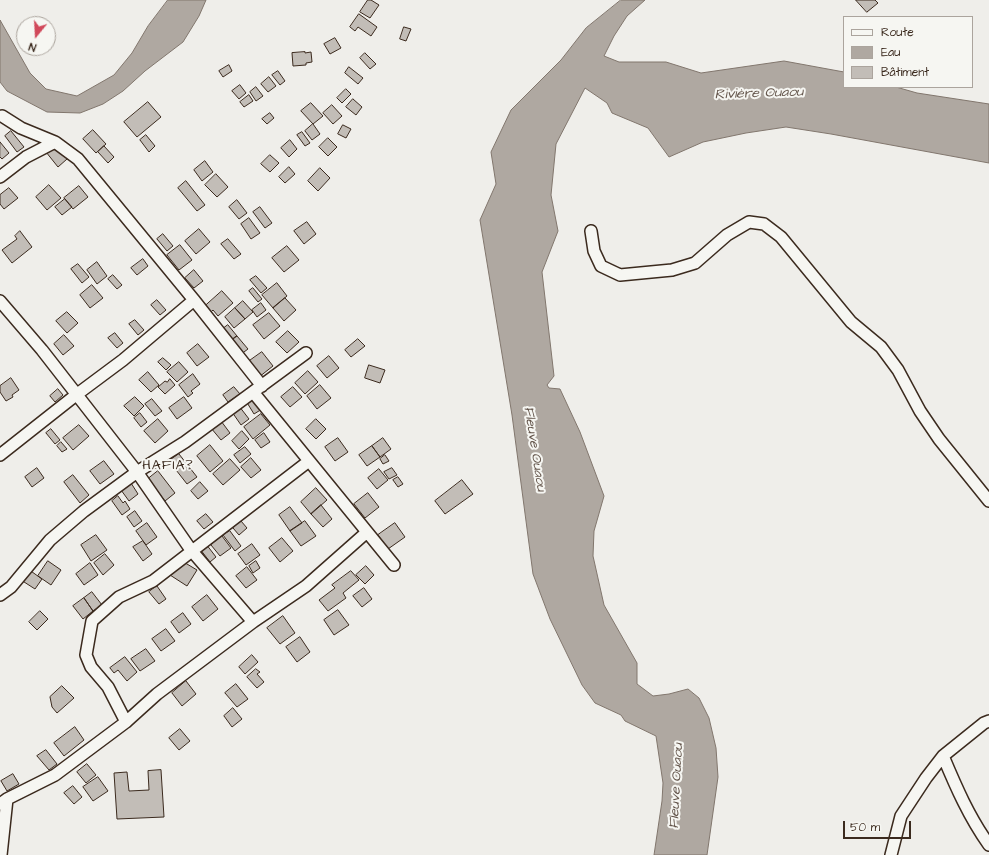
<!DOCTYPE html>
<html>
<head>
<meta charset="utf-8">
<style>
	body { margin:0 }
	#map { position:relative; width:989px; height:855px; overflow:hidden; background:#efeeea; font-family:"Architects Daughter",sans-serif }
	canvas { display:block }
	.legend { position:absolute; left:843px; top:16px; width:130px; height:72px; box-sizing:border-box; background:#f6f6f2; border:1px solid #aba49d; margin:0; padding:5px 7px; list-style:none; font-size:12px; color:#3b2a1e }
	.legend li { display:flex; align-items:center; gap:8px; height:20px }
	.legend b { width:20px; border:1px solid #aba49d }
	.north { position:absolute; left:16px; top:16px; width:40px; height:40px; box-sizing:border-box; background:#f6f6f2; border:1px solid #aba49d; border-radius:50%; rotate:198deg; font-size:11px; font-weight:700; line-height:16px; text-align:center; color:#3b2a1e }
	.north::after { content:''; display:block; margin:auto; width:14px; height:18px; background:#d1495b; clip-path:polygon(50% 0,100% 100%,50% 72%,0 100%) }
	.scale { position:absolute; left:843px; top:821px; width:68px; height:18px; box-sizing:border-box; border:2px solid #3b2a1e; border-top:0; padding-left:5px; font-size:12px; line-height:14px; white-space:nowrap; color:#3b2a1e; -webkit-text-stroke:3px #f6f6f2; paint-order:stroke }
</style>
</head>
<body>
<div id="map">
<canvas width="989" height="855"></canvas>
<ul class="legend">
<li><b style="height:5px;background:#f6f6f2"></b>Route</li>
<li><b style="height:11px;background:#afa8a1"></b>Eau</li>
<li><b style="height:11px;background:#c2bdb7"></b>Bâtiment</li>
</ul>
<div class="north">N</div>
<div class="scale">50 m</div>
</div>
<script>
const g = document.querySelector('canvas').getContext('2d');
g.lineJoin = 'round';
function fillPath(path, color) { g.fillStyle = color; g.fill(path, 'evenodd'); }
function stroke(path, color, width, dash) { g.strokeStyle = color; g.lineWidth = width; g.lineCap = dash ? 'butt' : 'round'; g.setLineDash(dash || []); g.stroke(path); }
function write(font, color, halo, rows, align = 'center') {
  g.font = font + ' "Architects Daughter",sans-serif'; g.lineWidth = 4; g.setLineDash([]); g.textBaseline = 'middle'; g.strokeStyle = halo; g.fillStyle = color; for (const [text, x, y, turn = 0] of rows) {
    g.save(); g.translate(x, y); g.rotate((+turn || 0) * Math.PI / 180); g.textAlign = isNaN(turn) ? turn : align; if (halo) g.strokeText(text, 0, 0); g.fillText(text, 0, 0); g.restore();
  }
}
const water = new Path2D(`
	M168 0H206L199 16 183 42 145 71 123 91 103 104 80 113 47 112 7 91 0 82V20L30 73 46 89 77 96 114 75 132 53 148 26Z
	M621 0H645L627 16 614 36 604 56 619 62H666L701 73 784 61 844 72V87H896L917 93 989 104V163L831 134 786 127 746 133 703 142 669 157 648 128 612 113 607 103 585 88 556 144 551 195 558 231 542 272 554 376 547 385 549 388 560 389 580 432 604 496 594 531 593 556 604 605 637 663V684L653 696 669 694 688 689 699 698 709 718 716 748 718 777 707 855H654L662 801 663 783 656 736 625 721 621 715 595 703 582 685 550 619 533 574 512 415 480 220 496 184 491 152 511 110 561 60 586 28Z`);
const building = new Path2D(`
	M368 0H371L379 5 370 18 360 12Z
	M856 0H875L878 3 867 12Z
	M359 14 377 27 371 36 358 27 355 31 350 27Z
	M404 27 411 29 406 41 400 39Z
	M335 38 341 48 330 54 324 44Z
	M305 52V53L311 52 312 62 306 63V65L293 66 292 53Z
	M365 53 376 64 370 69 360 58Z
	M229 65 232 71 223 77 219 71Z
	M349 67 363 78 358 84 345 73Z
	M278 71 285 81 280 85 272 75Z
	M269 77 276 86 268 92 261 84Z
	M240 85 246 93 239 99 232 91Z
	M256 87 263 96 256 101 250 92Z
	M346 89 351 94 342 103 337 98Z
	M249 95 253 101 244 107 240 102Z
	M353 99 362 107 356 115 346 107Z
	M148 102 161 117 137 137 124 122Z
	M311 103 323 116 313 124 301 111Z
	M332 105 342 116 333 124 323 113Z
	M270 113 274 118 267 124 262 119Z
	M313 124 320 134 312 140 305 131Z
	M343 125 351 129 346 138 338 134Z
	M93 130 106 144 96 153 83 139Z
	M11 131 24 147 17 152 5 136Z
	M302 132 310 143 305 146 297 135Z
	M146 135 155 146 149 152 140 140Z
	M328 138 337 147 328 156 319 147Z
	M290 140 297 149 289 157 281 148Z
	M0 142 9 153 2 159 0 157Z
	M54 145 67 159 58 167 46 152Z
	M104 146 114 157 108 163 98 152Z
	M270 155 279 163 270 172 261 164Z
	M205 161 213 172 202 181 194 170Z
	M289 167 295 174 285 183 279 177Z
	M320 168 330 178 318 191 308 181Z
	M216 174 228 187 217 197 205 185Z
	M186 181 205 205 197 211 178 188Z
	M49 185 61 198 47 210 36 197Z
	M79 186 88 197 73 209 64 198Z
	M9 188 18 198 4 209 0 204V195Z
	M65 199 72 207 62 215 55 207Z
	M237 200 247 213 239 219 229 207Z
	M260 207 272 223 265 228 253 212Z
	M249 218 260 233 251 239 241 224Z
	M307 222 316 234 304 244 294 231Z
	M199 229 210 242 196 254 185 241Z
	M20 231 32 247 12 263 2 250 17 239 15 236Z
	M163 234 173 246 167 251 157 239Z
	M228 239 241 254 234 259 221 244Z
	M180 245 192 260 179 270 167 255Z
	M287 246 299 260 284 272 272 258Z
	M143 259 148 266 137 275 131 268Z
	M97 262 107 276 97 284 87 270Z
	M78 264 89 277 82 283 71 269Z
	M194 270 203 281 194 288 185 278Z
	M113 275 122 285 117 289 108 279Z
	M256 276 267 288 261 293 250 280Z
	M277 283 287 296 273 308 262 295Z
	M92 285 103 298 90 308 80 295Z
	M253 288 262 299 258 302 249 291Z
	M222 291 233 303 218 316 213 310 209 314 203 308Z
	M285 298 296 310 284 321 273 308Z
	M157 300 166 310 160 315 151 305Z
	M243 301 253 312 245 319 235 308Z
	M261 303 266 310 257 317 252 310Z
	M235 308 245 319 234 328 225 317Z
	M67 312 78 323 67 333 56 321Z
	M269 313 280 326 264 339 253 325Z
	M135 320 144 330 138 335 129 324Z
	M228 325 237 336 229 342 220 331Z
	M288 331 299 342 287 353 276 342Z
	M115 333 123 343 117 348 108 338Z
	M64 335 74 346 63 355 54 344Z
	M237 336 248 349 240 355 229 342Z
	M358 339 365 346 351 357 345 350Z
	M198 344 209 357 197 366 187 353Z
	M262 352 273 366 259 377 248 362Z
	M329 356 339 368 327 378 317 366Z
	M163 358 171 365 166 370 158 362Z
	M179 362 188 372 177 382 167 372Z
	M369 365 385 370 380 383 365 378Z
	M308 371 318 382 305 394 295 383Z
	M148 372 159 385 151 392 139 380Z
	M193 374 200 384 191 391 193 393 188 397 179 385Z
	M11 378 19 390 12 395 13 397 6 401 0 392V386Z
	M170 379 175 385 165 394 158 387 165 381 167 382Z
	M320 385 331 398 317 409 307 396Z
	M234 387 240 394 228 402 223 395Z
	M293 387 302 397 290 407 281 397Z
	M58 389 63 395 55 402 50 396Z
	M254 396 262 409 254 414 246 401Z
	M135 397 144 406 134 416 124 406Z
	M184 397 192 408 177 419 169 408Z
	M152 399 162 411 155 416 145 404Z
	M239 406 249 419 241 425 232 412Z
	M140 413 147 422 141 427 134 418Z
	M261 414 270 425 253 439 244 427Z
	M158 419 168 431 155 443 144 431Z
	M316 419 326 429 316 439 306 429Z
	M221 421 230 433 221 440 211 428Z
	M79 425 89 436 73 450 63 438Z
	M51 429 60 440 55 444 46 433Z
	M242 431 249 439 239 449 232 441Z
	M264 433 270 442 261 448 255 440Z
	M338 438 348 452 335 461 325 447Z
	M383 438 391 449 380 457 372 446Z
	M61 442 67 449 62 452 57 446Z
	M210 445 223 461 210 472 197 456Z
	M372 446 380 457 367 466 359 455Z
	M245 447 251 454 240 463 234 455Z
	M179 454 197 477 187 484 169 461Z
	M385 455 389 461 383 464 380 459Z
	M251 458 261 470 251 478 241 467Z
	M230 459 240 470 223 485 213 474Z
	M104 461 114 474 100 484 90 471Z
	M37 468 44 478 32 487 25 477Z
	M392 468 397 475 389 479 384 472Z
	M379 469 388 480 377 489 368 478Z
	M158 471 175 493 165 501 148 479Z
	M73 475 89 495 80 503 64 482Z
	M398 477 403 484 398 487 393 480Z
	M462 480 473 494 445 514 435 501Z
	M200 482 208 491 198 499 191 491Z
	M131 483 138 494 129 501 121 490Z
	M316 488 327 500 311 514 301 502Z
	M368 493 379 507 365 518 354 504Z
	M118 496 123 503 125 501 130 509 122 515 112 501Z
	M321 505 332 519 323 527 311 514Z
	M290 507 302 523 290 531 279 515Z
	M135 511 142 521 134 527 127 517Z
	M206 514 213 522 204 529 197 521Z
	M241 521 247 528 239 535 233 528Z
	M305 521 316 536 301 546 290 531Z
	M147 523 157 537 146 545 136 531Z
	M395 523 405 537 388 549 378 535Z
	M230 531 241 546 235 551 223 535Z
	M96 535 107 550 91 561 81 545Z
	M222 536 231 548 220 556 211 545Z
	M282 538 293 551 280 562 269 548Z
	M143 541 152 554 143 561 133 547Z
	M206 544 216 557 210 562 200 549Z
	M252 544 260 555 246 565 238 554Z
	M105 554 114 565 103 575 94 563Z
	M48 561 61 570 51 585 38 576Z
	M182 561 197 570 187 586 170 575Z
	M256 561 260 568 253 573 249 566Z
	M90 563 98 575 84 585 76 574Z
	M366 566 374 575 365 584 356 575Z
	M247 567 257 580 246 588 236 576Z
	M28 569 42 579 35 589 21 580Z
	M351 571 359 580 343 593 346 598 328 611 319 600 335 588 332 585Z
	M157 586 166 599 159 604 149 592Z
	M364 588 372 599 362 607 353 596Z
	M92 592 102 605 93 611 84 598Z
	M207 595 218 609 203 621 192 607Z
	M84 598 93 611 83 619 73 606Z
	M338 610 349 625 334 635 324 620Z
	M40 611 48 619 37 630 29 622Z
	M183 613 191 624 179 633 171 622Z
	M283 616 295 633 280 644 267 628Z
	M166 629 175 641 161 651 152 639Z
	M300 637 310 652 297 662 286 647Z
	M146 649 155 661 140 671 131 659Z
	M252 655 258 662 245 674 239 667Z
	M125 657 137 672 127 681 118 670 114 673 110 668Z
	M256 669 260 672 257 674 264 682 257 688 247 677Z
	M186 681 196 694 182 706 172 693Z
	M236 684 248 699 237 707 225 693Z
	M62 686 74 698 57 713 52 707 50 697Z
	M233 708 242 719 232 727 224 716Z
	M75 727 84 740 64 756 54 743Z
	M180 729 190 741 179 750 169 738Z
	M46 750 57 764 49 770 37 756Z
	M87 764 96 775 86 783 77 772Z
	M161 770 164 817 117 819 114 773 127 772 129 791 149 790 148 771Z
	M13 774 19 784 7 791 1 781Z
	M98 777 108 791 93 801 83 787Z
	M73 786 82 797 74 804 64 793Z`);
const minor = new Path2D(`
	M2 116 21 128 55 142 78 159 194 300 262 386
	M0 177 26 157 55 142
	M591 231 594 251 601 266 620 275 672 270 695 263 727 235 749 222 764 224 781 237 851 322 881 347 898 370 920 411 939 439 989 501
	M0 301 42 350 137 472 191 550 253 622
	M253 392 394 565
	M0 455 76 395 123 360 194 300
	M0 595 11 587 50 540 84 511 137 472 185 442 306 353
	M126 722 108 687 91 667 86 655 92 621 119 597 153 581 309 461
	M943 756C956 787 969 817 989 845
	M0 804 7 799 55 775 126 722 157 694 253 622 306 586 367 532
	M1 855 7 799
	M891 855 901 816 926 778 943 756 984 723 989 721`);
const waterNames = [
	["Rivière Ouaou",759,94,-2],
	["Fleuve Ouaou",534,449,81],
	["Fleuve Ouaou",677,786,-87]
];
const neighbourhoodNames = [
	["HAFIA?",168,466]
];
fillPath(water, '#afa8a1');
stroke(water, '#81766d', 1);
fillPath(building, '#c2bdb7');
stroke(building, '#3b2a1e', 1);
stroke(minor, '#3b2a1e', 14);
stroke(minor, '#f6f6f2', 11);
write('italic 14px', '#64564c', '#f6f6f2', waterNames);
g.letterSpacing = '1px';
write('14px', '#3b2a1e', '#f6f6f2', neighbourhoodNames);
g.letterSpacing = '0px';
</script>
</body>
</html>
